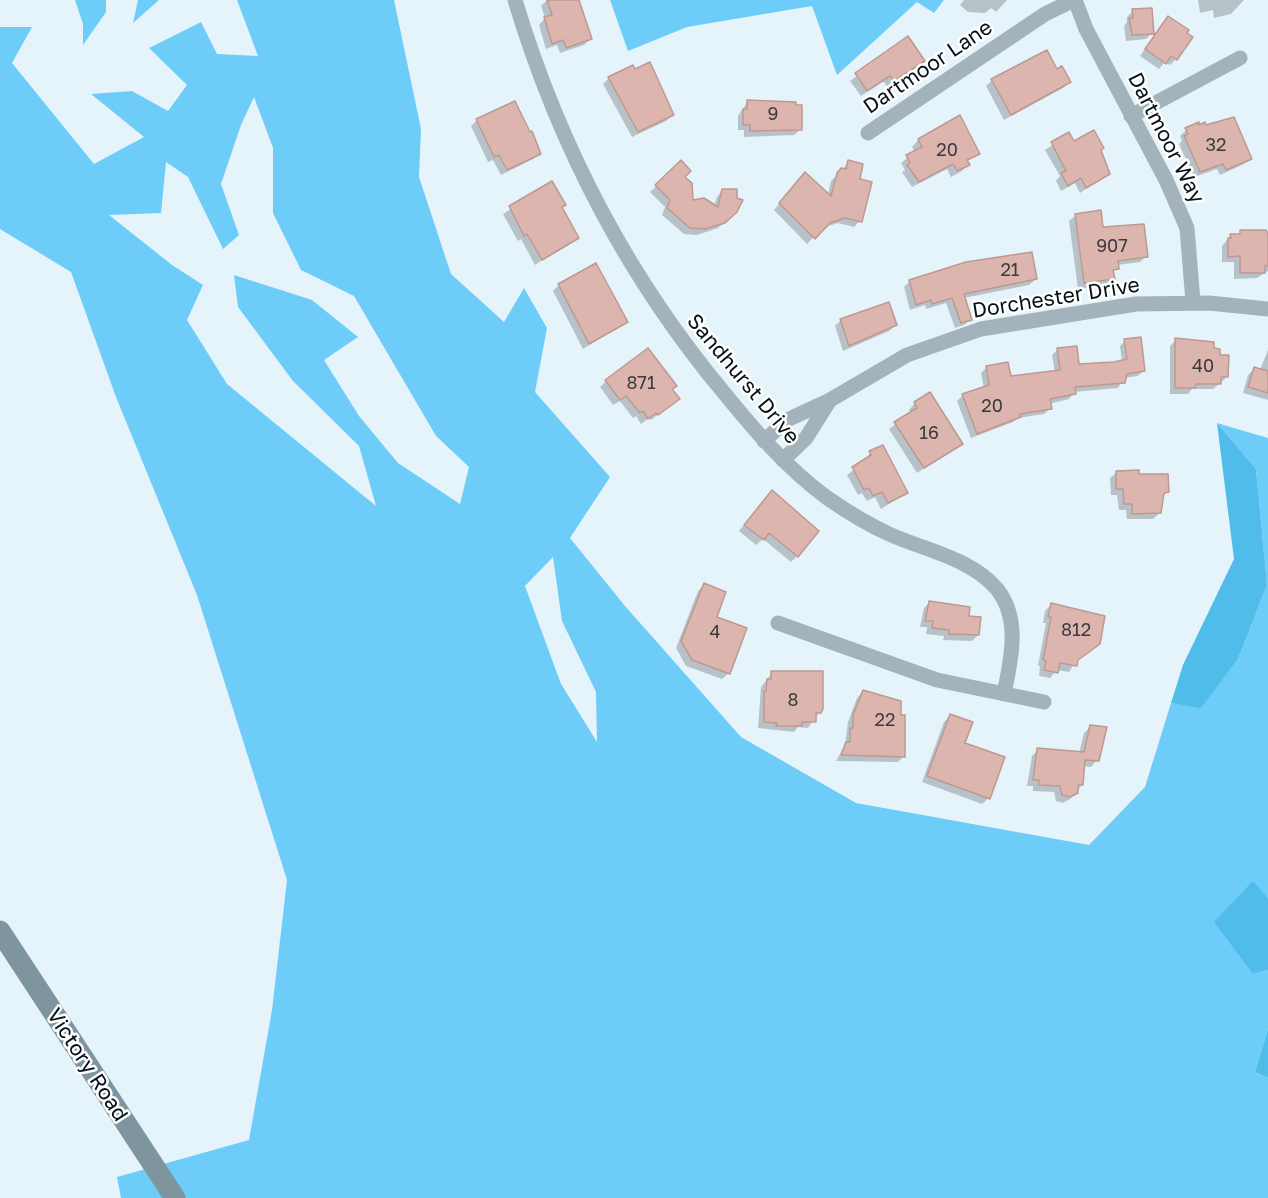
<!DOCTYPE html>
<html>
<head>
<meta charset="utf-8">
<style>
	body { margin:0 }
	canvas { display:block; background:#e5f3fa }
</style>
</head>
<body>
<canvas width="1268" height="1198"></canvas>
<script>
const g = document.querySelector('canvas').getContext('2d');
g.lineJoin = 'round';
function fillPath(path, color) { g.fillStyle = color; g.fill(path, 'evenodd'); }
function stroke(path, color, width, dash) { g.strokeStyle = color; g.lineWidth = width; g.lineCap = dash ? 'butt' : 'round'; g.setLineDash(dash || []); g.stroke(path); }
function write(font, color, halo, rows, align = 'center') {
  g.font = font + ' "Golos Text",sans-serif'; g.lineWidth = 5; g.setLineDash([]); g.textBaseline = 'middle'; g.strokeStyle = halo; g.fillStyle = color; for (const [text, x, y, turn = 0] of rows) {
    g.save(); g.translate(x, y); g.rotate((+turn || 0) * Math.PI / 180); g.textAlign = isNaN(turn) ? turn : align; if (halo) g.strokeText(text, 0, 0); g.fillText(text, 0, 0); g.restore();
  }
}
const green = new Path2D(`
	M75 0H106V12L83 45V24Z
	M138 0H159L133 23Z
	M237 0H394L421 129 419 177 451 274 504 322 524 288 547 328 535 392 610 477 570 538 625 606 741 737 856 803 1089 845 1145 787 1171 703 1201 707 1238 659 1267 585 1256 469 1217 423 1268 438V898L1252 881 1253 974 1268 970V1029L1255 1072 1268 1078V1198H121L117 1177 249 1140 272 1010 287 880 197 595 116 397 71 272 0 229V27H32L12 63 94 164 144 137 91 94 132 91 168 111 187 85 149 48 201 22 217 54 258 56ZM254 97 273 148V213L301 270 354 296 436 436 469 467 460 504 398 463 359 416 324 360 358 337 312 300 234 275 238 307 293 381 359 446 376 506 227 384 187 320 203 285 172 265 109 215 161 213 166 162 188 177 223 249 239 235 221 184 241 125ZM553 557 562 621 596 692 597 742 561 684 525 586Z
	M610 0H944L934 13 917 2 837 75 812 6 687 27 628 51Z`);
const forest = new Path2D(`
	M1217 423 1256 469 1267 585 1238 659 1201 708 1171 703 1183 665 1234 559Z
	M1253 881 1268 898V970L1253 974 1214 922Z
	M1268 1029V1078L1255 1072Z`);
const shadow = new Path2D(`
	M547 0H577L590 39 584 45 560 53 557 45 546 49 539 25 545 18 541 6Z
	M964 0H1007L996 12 991 8 985 13 968 12 960 5Z
	M1198 0H1244L1231 14 1214 18 1213 10 1200 13Z
	M1133 11 1152 33 1146 39 1126 41 1124 26 1127 22V17Z
	M1162 24 1176 59 1170 65 1165 62 1159 69 1140 56Z
	M907 38 923 61 887 86 883 81 861 96 850 81Z
	M609 78 673 114 666 121 632 137 603 84Z
	M992 80 1069 82 1063 88 1004 120 986 86Z
	M748 101 801 129 794 135 744 137V130H738V116Z
	M514 103 538 145 539 153 533 159 501 175 493 160 488 162 471 126 477 120Z
	M959 117 978 153 966 162 968 165 962 171 951 177 947 169 912 187 902 172 905 170 901 163 915 152 912 147 918 140Z
	M1186 130 1251 158 1244 164 1220 175 1217 169 1194 177 1179 144 1182 141 1180 136Z
	M1068 135 1073 143 1099 150 1108 174 1080 193 1075 183 1061 191 1056 181 1060 176 1045 150Z
	M681 162 692 202 714 206 717 197 723 190 729 218 718 228 697 235 684 234 662 215 665 207 650 192Z
	M849 162 858 180 860 221 854 227 838 223 822 228 807 244 774 210 799 180 828 195 831 181Z
	M552 183 560 208 577 237 535 265 521 239 518 241 503 214Z
	M1076 215 1102 228 1146 256 1140 262 1117 265 1113 274V279L1107 285 1078 289 1069 221Z
	M1241 232 1268 233V271L1257 278 1234 279V262H1222V246L1231 235H1237Z
	M1036 279 1029 285 964 298 970 319 964 325 955 328 946 303 926 309 925 305 910 310 904 287 910 281Z
	M559 285 626 322 583 349 553 291Z
	M841 320 896 325 889 331 843 351 835 326Z
	M1176 340 1213 350 1227 377 1213 389H1192L1188 394H1170V346Z
	M1125 341 1144 370 1138 376 1124 378 1118 388 1074 392 1069 399 1049 404 1050 408 1044 414 1018 418 1013 422 971 438 957 401 963 395 984 389 981 373 987 367 1010 378 1055 373 1052 355 1058 349 1078 366 1122 362 1120 346Z
	M1268 350V400L1243 393 1248 375 1254 369 1260 370Z
	M606 381 671 390 678 399 651 420 649 418 641 424 636 416 633 418 620 401 613 405 600 387Z
	M915 403 961 444 917 473 889 429 911 413 909 410Z
	M870 453 906 493 881 509 875 497 867 501 862 493 858 495 847 475 865 461Z
	M1117 472 1138 476 1167 492 1162 497 1160 513 1153 519H1127L1126 510H1119L1117 495H1111L1110 478Z
	M766 498 797 556 791 562 763 539 756 545 739 531Z
	M704 585 729 673 722 679 686 666 676 648 698 591Z
	M930 602 959 605 978 635 972 641 943 640 944 636 926 634 927 627H920L924 608Z
	M1051 605 1098 644 1076 661 1069 672 1057 670 1050 678 1039 676 1040 666H1038L1046 623H1043L1045 611Z
	M772 673 819 713 808 728 798 727 794 732 758 728 761 687Z
	M863 692 904 756 898 762 836 761 845 745 848 722 857 698Z
	M950 716 989 798 982 804 922 782 944 722Z
	M1090 727 1097 760 1091 767 1083 766 1082 785 1070 799 1063 803 1056 801 1054 792 1033 791V786H1027L1032 756 1038 750 1079 753 1084 733Z`);
const building = new Path2D(`
	M547 0H579L592 39 566 48 563 40 552 44 544 17 552 15Z
	M1152 8 1154 34 1132 35 1129 18H1133L1132 9Z
	M1168 16 1189 30 1187 33 1193 37 1177 60 1171 56 1166 64 1145 49Z
	M908 36 925 61 894 81 890 76 867 91 855 73Z
	M1047 50 1057 69 1062 66 1071 82 1011 115 991 79Z
	M650 62 674 115 638 132 608 77 633 65 635 69Z
	M747 100 796 102V105H802V130L750 131V125H743V109H747Z
	M515 101 530 132 532 131 541 154 507 170 499 155 494 157 476 119Z
	M960 115 980 154 967 160 970 165 957 171 953 164 919 182 907 165 910 163 906 155 922 147 918 139Z
	M1234 117 1252 159 1226 170 1223 164 1200 172 1184 136 1188 134 1185 128 1199 122V125L1205 122 1206 125Z
	M1094 130 1104 148 1101 150 1110 174 1086 188 1081 178 1068 186 1061 173 1066 171 1051 142 1069 132 1074 141Z
	M681 160 691 171 685 177 692 183 693 200 704 198 718 207 722 189H737V198L743 200 737 212 725 223 705 229 690 228 667 208 670 200 655 185Z
	M848 160 863 164 860 179 872 182 862 222 845 218 830 223 815 239 779 203 805 172 831 196 837 173 841 168 846 169Z
	M552 181 566 205 562 207 579 238 542 260 527 234 524 236 509 206Z
	M1101 210 1103 227 1144 224 1148 257 1118 261 1119 269 1113 270 1115 279 1084 283 1075 214Z
	M1240 230H1266L1268 233V266H1265V273H1240V256L1228 257V238H1231L1230 234H1240Z
	M1032 252 1037 279 964 294 972 320 961 323 952 298 932 304 931 300 916 305 909 280 966 262Z
	M596 263 628 322 589 344 558 284Z
	M889 302 897 325 849 346 840 319Z
	M1141 337 1145 371 1127 374 1125 383 1075 387 1076 394 1050 399 1052 409 1020 414 1021 417 977 434 962 394 989 385 986 366 1008 362 1011 376 1060 370 1057 348 1077 346 1079 364 1114 362 1127 359 1124 339Z
	M1175 338 1214 342V348L1220 349V355H1229L1228 377H1221V384H1196L1195 388H1175Z
	M648 348 677 386 672 389 680 399 658 415 656 413 648 419 643 411 640 413 626 396 620 400 605 380Z
	M1254 367 1268 371V393L1248 387Z
	M930 392 963 444 924 468 894 422 917 408 914 402Z
	M883 445 908 493 888 503 882 492 873 496 869 488 864 490 852 467 871 455 869 451Z
	M1139 470V474H1168L1169 492 1164 493 1161 513 1132 514V504H1124L1123 489H1116V471Z
	M772 490 819 531 798 557 769 533 764 540 744 525Z
	M704 583 726 592 717 617 747 628 730 674 692 660 681 641Z
	M929 601 970 607 969 616 981 617 979 635 949 634V630L932 628 933 621H925Z
	M1051 603 1105 616 1100 644 1078 660 1077 666 1060 663 1058 673 1044 670 1046 661 1043 660 1051 617H1048Z
	M771 671H823V709L821 713H816V722H802V726H776L777 723 764 722V691H766L767 679H771Z
	M863 690 901 701V715H905V757L841 755 846 742H850V728H853V715Z
	M950 714 973 722 965 743 1005 757 990 799 927 776Z
	M1090 725 1107 727 1099 761 1085 760 1083 785H1078V793L1070 797 1062 795 1060 786 1039 785V780H1033L1037 748 1084 752Z`);
const street = new Path2D(`
	M515 0C559 146 627 277 725 394 756 432 787 468 826 497 846 511 867 524 889 534 924 550 971 558 997 589 1021 619 1011 660 1004 694
	M1075 0 1086 29 1166 180 1187 228 1193 302
	M1131 116 1240 58
	M868 133 1045 14 1074 0
	M764 441 787 420 830 400 907 355 981 329 1136 304 1209 303 1268 309
	M783 460 806 438 830 400
	M778 623 937 680 1044 702`);
const secondary = new Path2D(`
	M0 931 175 1198`);
const numberNames = [
	["9",773,114],
	["32",1216,145],
	["20",947,150],
	["907",1112,246],
	["21",1010,270],
	["40",1203,366],
	["871",641,383],
	["20",992,406],
	["16",929,433],
	["812",1076,630],
	["4",715,632],
	["8",793,700],
	["22",885,720]
];
const streetNames = [
	["Dartmoor Lane",928,67,-34],
	["Dartmoor Way",1166,138,63],
	["Dorchester Drive",1056,298,-9],
	["Sandhurst Drive",743,379,50],
	["Victory Road",87,1065,57]
];
fillPath(green, '#6dcdf8');
fillPath(forest, '#4fbcea');
fillPath(shadow, '#0003');
fillPath(building, '#dcb6ae');
stroke(building, '#bd9991', 1.5);
stroke(street, '#a4b3bb', 15);
stroke(secondary, '#7e95a0', 21);
write('18px', '#3b3a3d', null, numberNames);
write('21px', '#051117', '#fefefe', streetNames);
</script>
</body>
</html>
